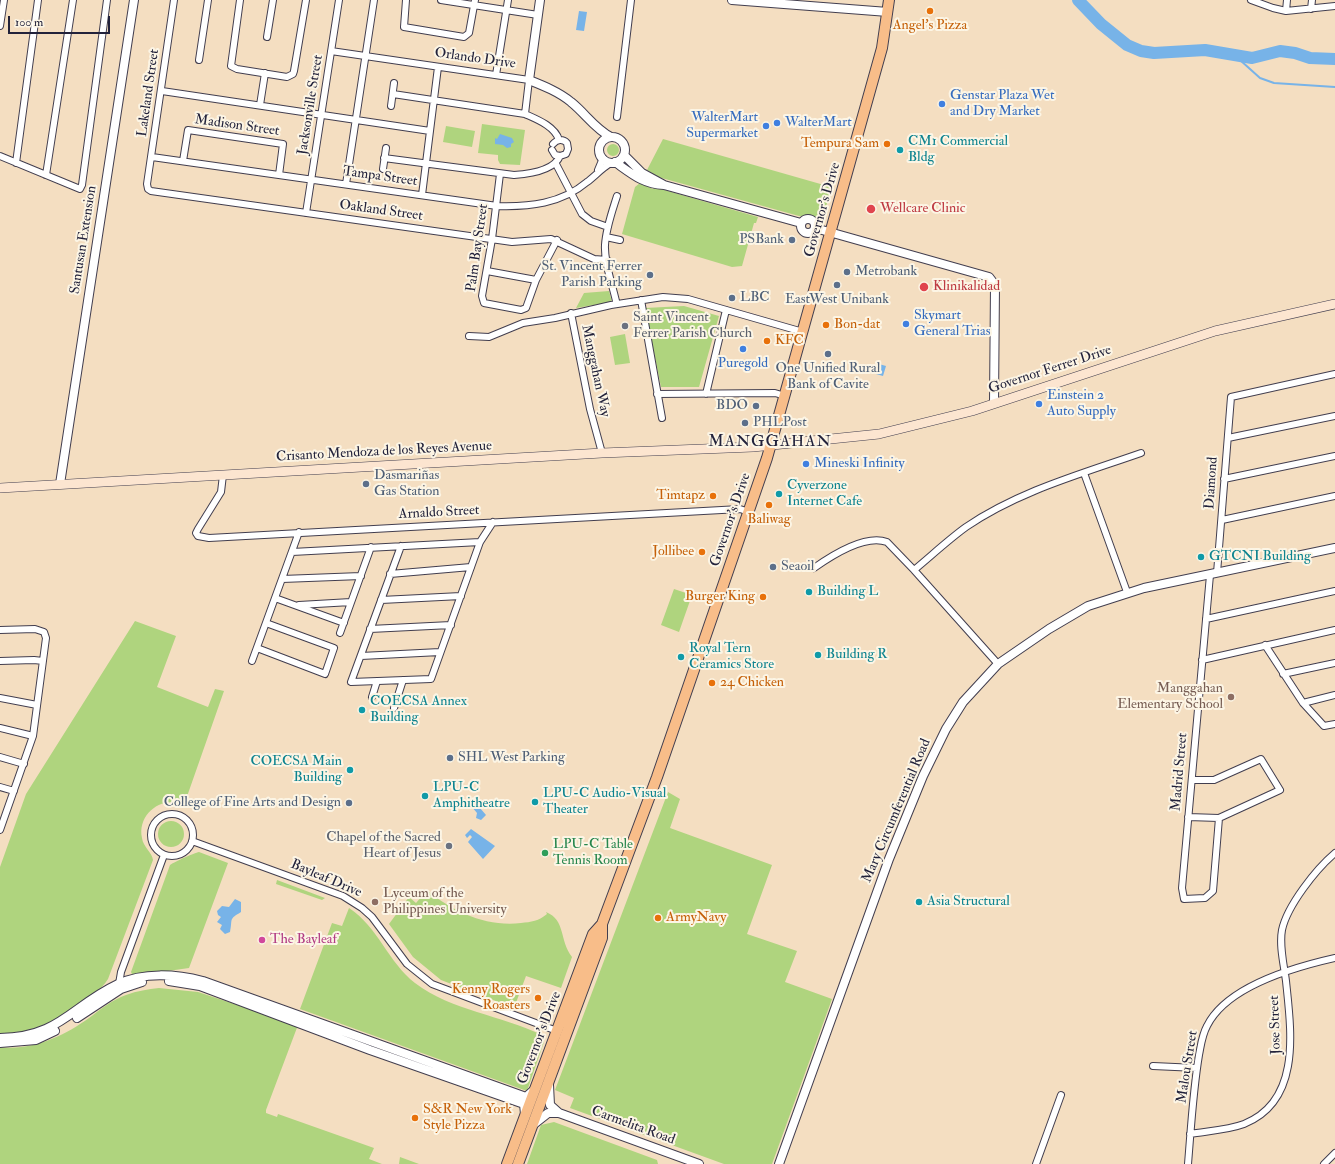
<!DOCTYPE html>
<html>
<head>
<meta charset="utf-8">
<style>
	body { margin:0 }
	#map { position:relative; width:1335px; height:1164px; overflow:hidden; background:#f4dec1; font-family:"IM FELL Double Pica",serif }
	canvas { display:block }
	.scale { position:absolute; left:8px; top:16px; width:102px; height:18px; box-sizing:border-box; border:2px solid #22223b; border-top:0; padding-left:5px; font-size:12px; line-height:14px; white-space:nowrap; color:#22223b; -webkit-text-stroke:3px #fcf5e5; paint-order:stroke }
</style>
</head>
<body>
<div id="map">
<canvas width="1335" height="1164"></canvas>
<div class="scale">100 m</div>
</div>
<script>
const g = document.querySelector('canvas').getContext('2d');
g.lineJoin = 'round';
function fillPath(path, color) { g.fillStyle = color; g.fill(path, 'evenodd'); }
function stroke(path, color, width, dash) { g.strokeStyle = color; g.lineWidth = width; g.lineCap = dash ? 'butt' : 'round'; g.setLineDash(dash || []); g.stroke(path); }
function write(font, color, halo, rows, align = 'center') {
  g.font = font + ' "IM FELL Double Pica",serif'; g.lineWidth = 4; g.setLineDash([]); g.textBaseline = 'middle'; g.strokeStyle = halo; g.fillStyle = color; for (const [text, x, y, turn = 0] of rows) {
    g.save(); g.translate(x, y); g.rotate((+turn || 0) * Math.PI / 180); g.textAlign = isNaN(turn) ? turn : align; if (halo) g.strokeText(text, 0, 0); g.fillText(text, 0, 0); g.restore();
  }
}
const green = new Path2D(`
	M482 124 525 130 520 165 500 164 498 160V155L478 153Z
	M446 126 475 131 472 147 443 142Z
	M663 139 831 187 826 207 818 218 799 216 658 177 647 170Z
	M607 150a6 6 0 1 1 12 0a6 6 0 1 1-12 0Z
	M640 183 653 189 654 187 758 217 756 223H754L742 266 732 267 622 234 635 187Z
	M609 291 612 302 576 308 584 293Z
	M684 306 719 316 699 387H661L645 308Z
	M625 334 630 363 615 365 610 337Z
	M674 589 692 595 679 632 661 625Z
	M135 621 176 636 157 687 208 707 215 689 224 691 184 805C162 795 137 814 142 838 143 847 152 852 153 860L108 979C101 990 91 996 80 1003 55 1021 32 1035 0 1034V867L26 794Z
	M668 792 680 799 670 828 772 865 747 934 797 951 785 982 832 999 772 1164H724L570 1108 574 1098 555 1090Z
	M158 834a13 13 0 1 1 26 0a13 13 0 1 1-26 0Z
	M199 852 228 863 189 968 133 976 131 972 170 865C176 861 194 853 199 852Z
	M277 880 325 898 322 900 276 884Z
	M427 890C453 912 486 927 521 923 531 922 539 921 547 914L546 912C566 920 559 940 572 957L561 988 526 976 514 1008 441 980 413 957 389 924 409 897 416 903Z
	M349 908C378 927 388 962 415 983 452 1011 501 1015 542 1035L544 1042 527 1091 300 1009 332 923 342 926Z
	M159 988 198 992 298 1025 266 1110V1113L277 1117 278 1114 374 1148 369 1159 382 1164H0V1047C32 1051 64 1036 89 1018 101 1009 112 1000 126 995 137 991 148 989 159 988Z
	M554 1122 657 1160 658 1164H527L541 1125Z
	M400 1157 419 1164H399Z`);
const water = new Path2D(`
	M579 11 587 12 584 31 576 30Z
	M500 134 512 138 514 142 511 144V147L507 148 503 145 495 144V138L497 139Z
	M879 364 886 366 883 376 876 374Z
	M466 800 482 801 480 808 486 815 481 820 476 818 477 813Z
	M471 829 495 846 483 859 468 842 472 837 470 835 467 838 465 835Z
	M235 899 241 902V912C228 920 233 918 230 932L225 934 220 929 222 925 217 922 221 917 218 915 217 911 222 906 229 907Z`);
const stream = new Path2D(`
	M1225 53 1240 60 1260 78 1274 83 1335 87`);
const river = new Path2D(`
	M1078 0 1101 24 1127 45 1141 51 1154 53 1205 50 1252 58 1280 51 1295 53 1310 58 1335 59`);
const minor = new Path2D(`
	M174 0 147 184 148 189 151 191 512 242 551 239 594 259 607 260
	M240 0 231 66 237 69 287 77 293 74 294 71 306 0
	M406 0 404 27 464 37 469 33 475 0
	M441 0 538 15
	M1251 0 1273 8 1286 11 1335 6
	M1311 9 1312 0
	M1286 11 1287 0
	M0 26 4 0
	M267 37 273 0
	M331 51 529 80 525 114
	M199 60 208 0
	M496 75 508 0
	M162 91 430 131
	M393 94 525 114C536 119 555 126 559 140
	M260 105 265 73
	M391 106 394 83
	M617 117 631 0
	M552 150 555 155 560 156 566 154 568 149 567 143C563 139 557 139 553 144
	M0 156 80 189 82 185 107 0
	M152 157 497 206C529 207 561 204 587 182 595 176 602 168 611 163
	M384 158 514 175C528 174 554 171 560 156
	M183 161 188 130 283 144 279 175
	M16 163 38 0
	M556 164 582 214 591 221 608 227
	M383 169 386 148
	M598 170 603 158
	M500 174 492 239 482 296 484 303 521 310 526 308 536 280 557 240
	M46 175 73 0
	M346 184 374 0
	M422 195 438 67
	M306 213 339 0
	M606 237 620 240
	M487 271 536 280
	M641 300 662 418
	M616 301C612 283 604 263 605 245 606 228 612 212 617 196
	M571 313 590 409 602 453
	M469 336 489 337 523 323 555 318 611 305 663 297 688 299 803 332
	M657 394 775 393 785 396
	M706 394 726 310
	M1228 438 1335 416
	M1084 473 1127 592
	M223 475 221 492 198 529 196 533 198 536 209 538 740 509 749 512
	M1224 479 1335 456
	M1222 520 1335 496
	M401 546 351 682 431 679 480 542 493 522
	M292 552 480 542
	M814 568C831 556 865 534 887 542L914 570 998 664
	M914 570C931 556 948 540 966 527 1019 491 1081 474 1141 453
	M1217 573 1231 397 1335 374
	M390 574 471 567
	M1210 575 1182 888 1184 899 1205 898 1213 891 1219 818
	M282 579 361 576
	M275 598 344 623
	M381 600 461 596
	M299 605 351 602
	M1206 619 1335 591
	M370 629 451 625
	M0 630 35 629 44 632 46 638 33 736 0 830
	M340 633 371 547
	M1265 645 1303 703 1324 726 1335 724
	M257 648 325 674 334 648 266 623
	M361 656 440 652
	M1202 660 1335 630
	M0 661 34 660 43 661
	M252 661 299 532
	M1283 674 1335 663
	M372 697 377 681
	M0 698 37 705
	M1303 703 1335 695
	M394 708 403 680
	M0 728 33 736
	M0 757 24 764
	M0 787 14 791
	M151 835a21 21 0 1 1 42 0a21 21 0 1 1-42 0Z
	M1188 817 1219 818 1280 790 1261 759 1214 780H1192
	M192 841 343 896 362 908 372 917 407 964 432 984 557 1031
	M120 987 119 984 121 972 164 855
	M1153 1066 1197 1068
	M1190 1134C1208 1131 1228 1130 1244 1124 1302 1101 1291 1030 1286 981 1284 965 1279 946 1282 930 1287 906 1316 869 1335 853
	M1036 1164 1061 1095
	M1188 1164C1191 1128 1193 1091 1199 1055 1201 1045 1202 1035 1207 1026 1227 986 1295 967 1335 958
	M1324 1164 1335 1153`);
const tertiary = new Path2D(`
	M540 0 529 80C544 86 559 92 571 102 585 113 595 129 611 137
	M732 0 888 12
	M599 150a13 13 0 1 1 26 0a13 13 0 1 1-26 0Z
	M624 155 642 173 664 185
	M615 162C632 174 643 184 664 185L801 223
	M801 226a7 7 0 1 1 14 0a7 7 0 1 1-14 0Z
	M815 228 989 277 995 285 994 403
	M60 484 134 0
	M169 981 200 986 370 1050 524 1104 525 1114
	M77 1018 121 989 142 982
	M0 1038C60 1037 71 1006 118 984 143 972 176 974 203 981L526 1097 535 1089
	M0 1043 36 1040 55 1031
	M549 1085 550 1105 559 1113
	M534 1124 548 1113H559L699 1164
	M779 1164 889 859 923 776 946 729 963 702 998 664 1049 629 1088 606 1144 588 1335 548`);
const secondary = new Path2D(`
	M0 488 602 453 753 447 879 434 972 411 1215 331 1335 304`);
const primary = new Path2D(`
	M507 1164 593 934 602 924 657 777 767 458 882 48 889 0
	M518 1164 602 938V924`);
const markers = [
	[930,11,4,"#e8710a"],
	[942,104,4,"#3f7fe0"],
	[777,123,4,"#3f7fe0"],
	[766,126,4,"#3f7fe0"],
	[887,144,4,"#e8710a"],
	[900,150,4,"#0f9aa8"],
	[871,209,5,"#e0444e"],
	[792,240,4,"#5c6f8a"],
	[847,272,4,"#5c6f8a"],
	[650,275,4,"#5c6f8a"],
	[837,285,4,"#5c6f8a"],
	[924,287,5,"#e0444e"],
	[732,298,4,"#5c6f8a"],
	[906,324,4,"#3f7fe0"],
	[826,325,4,"#e8710a"],
	[625,326,4,"#6b7280"],
	[767,341,4,"#e8710a"],
	[743,349,4,"#3f7fe0"],
	[828,354,4,"#5c6f8a"],
	[1039,404,4,"#3f7fe0"],
	[756,406,4,"#5c6f8a"],
	[745,423,4,"#5c6f8a"],
	[806,464,4,"#3f7fe0"],
	[366,484,4,"#5c6f8a"],
	[779,494,4,"#0f9aa8"],
	[713,496,4,"#e8710a"],
	[769,505,4,"#e8710a"],
	[702,552,4,"#e8710a"],
	[1201,557,4,"#0f9aa8"],
	[773,567,4,"#5c6f8a"],
	[809,592,4,"#0f9aa8"],
	[763,597,4,"#e8710a"],
	[818,655,4,"#0f9aa8"],
	[681,657,4,"#0f9aa8"],
	[712,683,4,"#e8710a"],
	[1231,697,4,"#8d6e63"],
	[362,710,4,"#0f9aa8"],
	[450,758,4,"#5c6f8a"],
	[350,770,4,"#0f9aa8"],
	[425,796,4,"#0f9aa8"],
	[535,802,4,"#0f9aa8"],
	[349,803,4,"#5c6f8a"],
	[449,846,4,"#6b7280"],
	[545,853,4,"#2e9e5b"],
	[375,902,4,"#8d6e63"],
	[919,902,4,"#0f9aa8"],
	[658,918,4,"#e8710a"],
	[262,940,4,"#d1479c"],
	[538,998,4,"#e8710a"],
	[415,1118,4,"#e8710a"]
];
const foodNames = [
	["Angel's Pizza",930,26,"center"],
	["Tempura Sam",879,144],
	["Bon-dat",834,325,"left"],
	["KFC",775,341,"left"],
	["Timtapz",705,496],
	["Baliwag",769,520,"center"],
	["Jollibee",694,552],
	["Burger King",755,597],
	["24 Chicken",720,683,"left"],
	["ArmyNavy",666,918,"left"],
	["Kenny Rogers",530,990],
	["Roasters",530,1006],
	["S&R New York",423,1110,"left"],
	["Style Pizza",423,1126,"left"]
];
const streetNames = [
	["Orlando Drive",475,59,8],
	["Lakeland Street",149,93,-82],
	["Jacksonville Street",311,105,-81],
	["Madison Street",237,126,8],
	["Tampa Street",380,177,8],
	["Governor's Drive",823,210,-74],
	["Oakland Street",381,211,8],
	["Santusan Extension",84,240,-81],
	["Palm Bay Street",478,248,-82],
	["Governor Ferrer Drive",1050,370,-18],
	["Manggahan Way",595,371,78],
	["Crisanto Mendoza de los Reyes Avenue",384,452,-3],
	["Diamond",1212,483,-86],
	["Arnaldo Street",439,513,-3],
	["Governor's Drive",731,520,-71],
	["Madrid Street",1180,772,-85],
	["Mary Circumferential Road",897,811,-67],
	["Bayleaf Drive",326,879,23],
	["Jose Street",1276,1025,-92],
	["Governor's Drive",540,1038,-69],
	["Malou Street",1188,1067,-81],
	["Carmelita Road",633,1126,20]
];
const shopNames = [
	["Genstar Plaza Wet",950,96],
	["and Dry Market",950,112],
	["WalterMart",758,118,"right"],
	["Supermarket",758,134,"right"],
	["WalterMart",785,123],
	["Skymart",914,316],
	["General Trias",914,332],
	["Puregold",743,364,"center"],
	["Einstein 2",1047,396],
	["Auto Supply",1047,412],
	["Mineski Infinity",814,464]
];
const cultureNames = [
	["CM1 Commercial",908,142],
	["Bldg",908,158],
	["Cyverzone",787,486],
	["Internet Cafe",787,502],
	["GTCNI Building",1209,557],
	["Building L",817,592],
	["Royal Tern",689,649],
	["Ceramics Store",689,665],
	["Building R",826,655],
	["COECSA Annex",370,702],
	["Building",370,718],
	["COECSA Main",342,762,"right"],
	["Building",342,778,"right"],
	["LPU-C",433,788],
	["Amphitheatre",433,804],
	["LPU-C Audio-Visual",543,794],
	["Theater",543,810],
	["Asia Structural",927,902]
];
const healthNames = [
	["Wellcare Clinic",880,209],
	["Klinikalidad",933,287]
];
const serviceNames = [
	["PSBank",784,240,"right"],
	["St. Vincent Ferrer",642,267,"right"],
	["Parish Parking",642,283,"right"],
	["Metrobank",855,272],
	["LBC",740,298],
	["EastWest Unibank",837,300,"center"],
	["One Unified Rural",828,369,"center"],
	["Bank of Cavite",828,385,"center"],
	["BDO",748,406,"right"],
	["PHLPost",753,423],
	["Dasmariñas",374,476],
	["Gas Station",374,492],
	["Seaoil",781,567],
	["SHL West Parking",458,758],
	["College of Fine Arts and Design",341,803,"right"]
];
const worshipNames = [
	["Saint Vincent",633,318],
	["Ferrer Parish Church",633,334],
	["Chapel of the Sacred",441,838,"right"],
	["Heart of Jesus",441,854,"right"]
];
const educationNames = [
	["Manggahan",1223,689],
	["Elementary School",1223,705],
	["Lyceum of the",383,894,"left"],
	["Philippines University",383,910,"left"]
];
const leisureNames = [
	["LPU-C Table",553,845],
	["Tennis Room",553,861]
];
const hotelNames = [
	["The Bayleaf",270,940]
];
const quarterNames = [
	["MANGGAHAN",770,443]
];
fillPath(green, '#afd47e');
fillPath(water, '#77b3e8');
stroke(stream, '#77b3e8', 2);
stroke(river, '#77b3e8', 12);
stroke(minor, '#423e4f', 8);
stroke(tertiary, '#423e4f', 10);
stroke(secondary, '#423e4f', 10);
stroke(primary, '#423e4f', 12);
stroke(minor, '#fff', 6);
stroke(tertiary, '#fff', 8);
stroke(secondary, '#fce5d0', 9);
stroke(primary, '#f8bd89', 10);
for (const [x, y, r, color] of markers) { const dot = new Path2D(); dot.arc(x, y, r, 0, 2 * Math.PI); g.fillStyle = color; g.fill(dot); stroke(dot, '#fcf5e5', 1.5); }
write('14px', '#c56008', '#fcf5e5', foodNames, 'right');
write('14px', '#22223b', '#fcf5e5', streetNames);
write('14px', '#366cbe', '#fcf5e5', shopNames, 'left');
write('14px', '#0d838f', '#fcf5e5', cultureNames, 'left');
write('14px', '#be3a42', '#fcf5e5', healthNames, 'left');
write('14px', '#4e5e75', '#fcf5e5', serviceNames, 'left');
write('14px', '#5b616d', '#fcf5e5', worshipNames, 'left');
write('14px', '#785e54', '#fcf5e5', educationNames, 'right');
write('14px', '#27864d', '#fcf5e5', leisureNames, 'left');
write('14px', '#b23c85', '#fcf5e5', hotelNames, 'left');
g.letterSpacing = '1px';
write('16px', '#22223b', '#fcf5e5', quarterNames);
g.letterSpacing = '0px';
</script>
</body>
</html>
